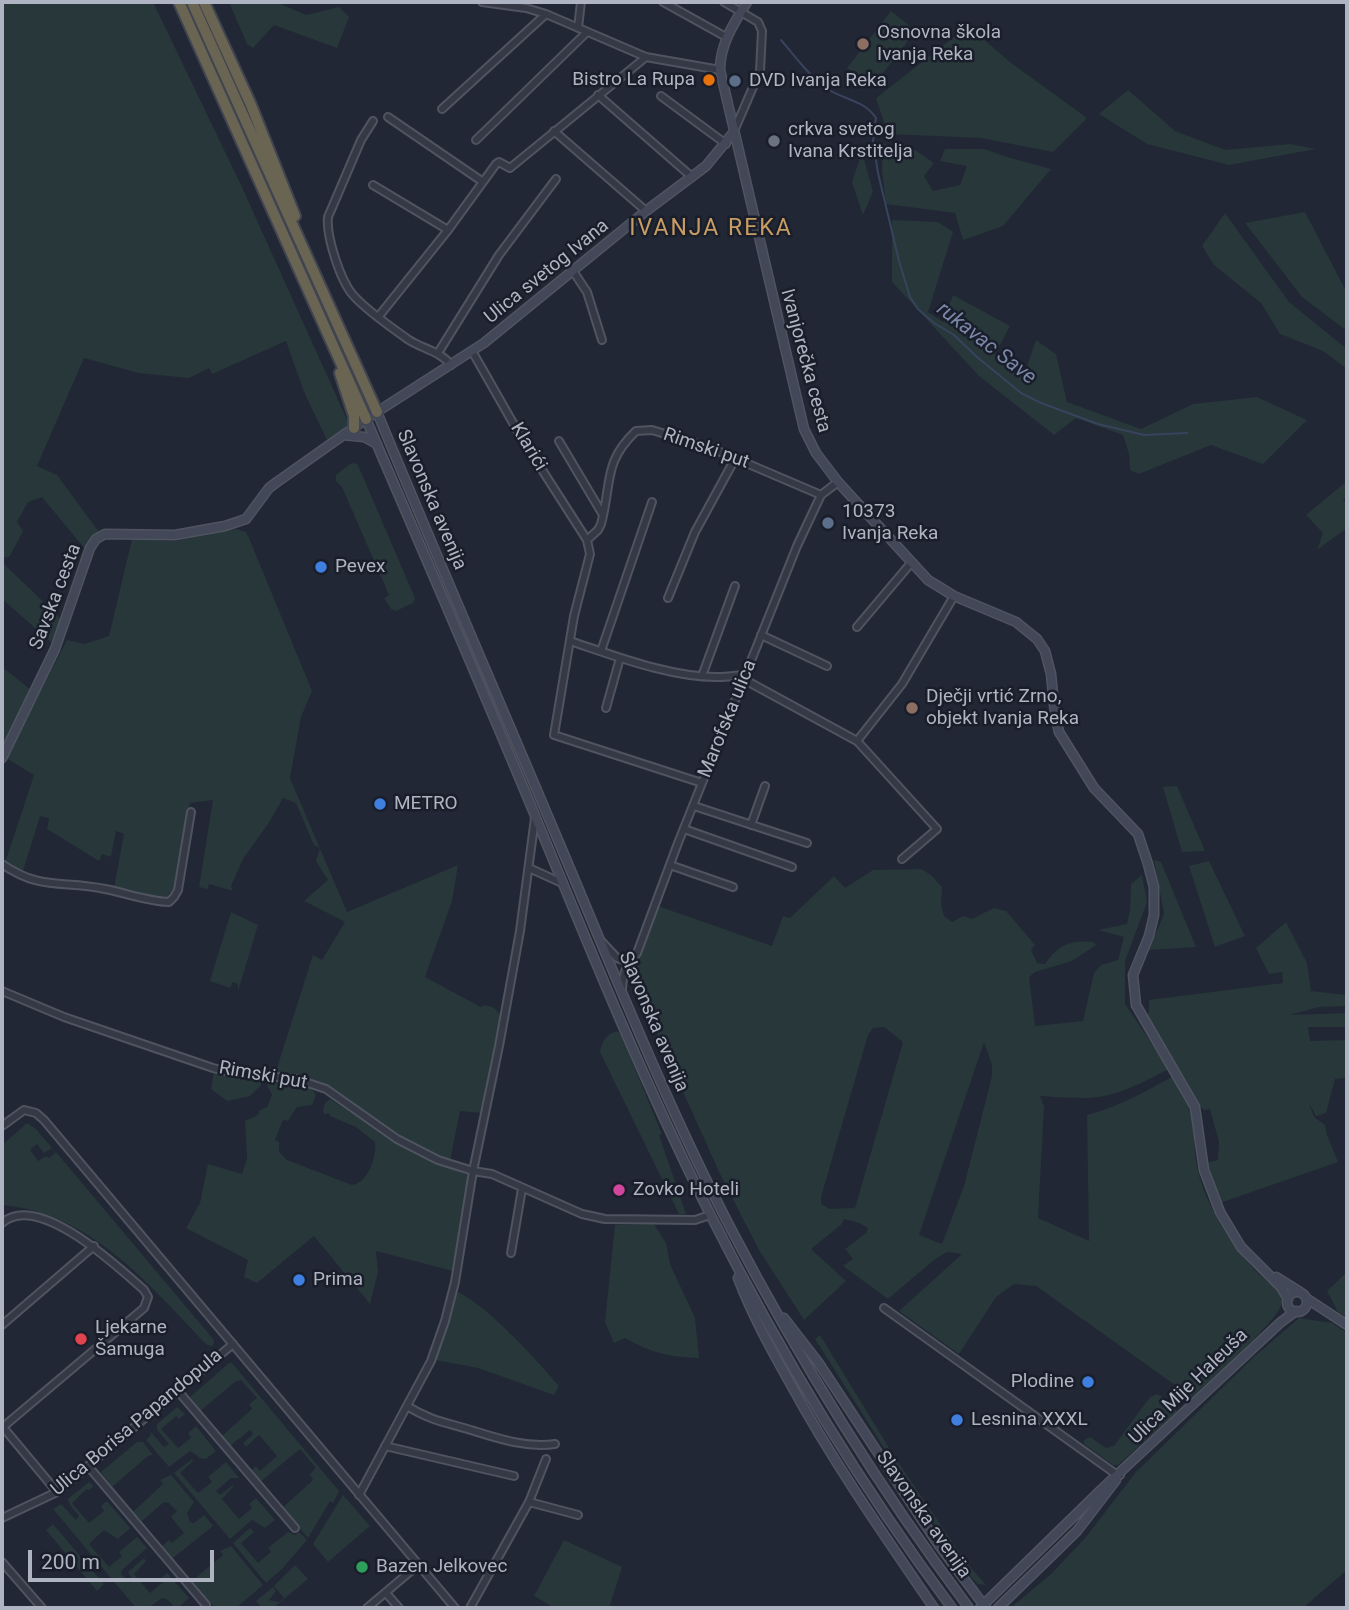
<!DOCTYPE html>
<html>
<head>
<meta charset="utf-8">
<style>
	body { margin:0 }
	#map { position:relative; width:1349px; height:1610px; overflow:hidden; background:#212734; font-family:Roboto,sans-serif }
	canvas { display:block }
	.frame { position:absolute; inset:0; border:4px solid #afb4c2; pointer-events:none }
	.scale { position:absolute; left:28px; top:1550px; width:186px; height:32px; box-sizing:border-box; border:4px solid #afb4c2; border-top:0; padding-left:9px; font-size:21px; line-height:24px; white-space:nowrap; color:#afb4c2; -webkit-text-stroke:5px #1a1e2a; paint-order:stroke }
</style>
</head>
<body>
<div id="map">
<canvas width="1349" height="1610"></canvas>
<div class="frame"></div>
<div class="scale">200 m</div>
</div>
<script>
const g = document.querySelector('canvas').getContext('2d');
g.lineJoin = 'round';
function fillPath(path, color) { g.fillStyle = color; g.fill(path, 'evenodd'); }
function stroke(path, color, width, dash) { g.strokeStyle = color; g.lineWidth = width; g.lineCap = dash ? 'butt' : 'round'; g.setLineDash(dash || []); g.stroke(path); }
function write(font, color, halo, rows, align = 'center') {
  g.font = font + ' Roboto,sans-serif'; g.lineWidth = 5; g.setLineDash([]); g.textBaseline = 'middle'; g.strokeStyle = halo; g.fillStyle = color; for (const [text, x, y, turn = 0] of rows) {
    g.save(); g.translate(x, y); g.rotate((+turn || 0) * Math.PI / 180); g.textAlign = isNaN(turn) ? turn : align; if (halo) g.strokeText(text, 0, 0); g.fillText(text, 0, 0); g.restore();
  }
}
const green = new Path2D(`
	M2 2H153L241 185 349 424 327 440 304 392 286 341 212 374 209 368 189 378 138 373 84 358 37 466 57 475 99 532 85 549 42 497 28 502 17 522 23 531 10 556 2 559Z
	M229 2H276L306 15 339 7 349 17 337 48 274 25 253 48 247 44Z
	M891 11 916 31 872 87 847 68Z
	M968 26 1010 62 1087 118 1053 152 981 138 888 134 876 98Z
	M1128 90 1175 131 1225 150 1290 144 1316 149 1229 165 1147 144 1099 114Z
	M883 144 915 150 934 163 924 176 933 191 960 185 967 166 940 161 945 149H984L1007 157 1051 169 1003 226 963 240 955 213 886 204 882 170Z
	M862 152 873 192 863 215 852 182Z
	M1305 212 1347 293V331L1302 297 1245 223Z
	M1225 213 1289 302 1347 349V369L1323 351 1280 334 1261 303 1214 265 1202 246Z
	M892 220 938 222 953 232 928 312 943 322 953 295 1010 326 995 354 1024 375 1036 340 1056 354 1067 402 1141 429 1193 404 1257 397 1307 420 1263 464 1211 445 1139 474 1130 470 1129 454 1123 435 1076 418 1054 435 979 376 892 282Z
	M355 463 358 465 415 598 413 603 396 611 391 609 384 598 389 595 342 487 336 481V475L350 464Z
	M1347 481V496L1343 499 1347 504V528L1317 550 1323 533 1306 515Z
	M236 529 246 532 249 538 312 691 301 717 290 778 347 912 458 865 452 901 425 977 481 1007 484 1005 493 1007 499 1013 500 1016 482 1113 460 1111 450 1161 403 1139 317 1082 275 1074 313 955 322 960 345 922 304 901 328 880 316 861 320 848 314 845 296 803 283 798 270 821 243 859 231 886 233 891 209 884 208 889 199 887 213 800 190 803 176 885 166 898 159 899 114 888 124 834 116 831 111 857 102 854 99 861 47 829 49 818 40 816 22 874 5 863 34 775 6 758 67 640 84 644 109 636 132 539 176 541Z
	M2 562 61 619 51 642 2 599Z
	M2 667 30 689 2 748Z
	M1177 786 1205 851 1182 852 1163 787Z
	M1154 860 1161 862 1196 947 1149 950 1164 914Z
	M1209 861 1245 936 1215 947 1189 866Z
	M921 869 931 875 942 887 941 905 944 916 952 922 963 916 972 919 994 908 1006 911 1035 945 1031 950 1037 963 1045 964C1058 945 1070 940 1093 942L1096 945 1072 961 1035 972 1029 977 1035 1026 1083 1021 1094 973 1101 965 1118 960 1124 937 1098 930 1127 924 1130 910 1131 884 1142 875 1147 902 1125 961V1004L1169 1069C1143 1082 1115 1098 1085 1098 1070 1098 1055 1097 1040 1096L1044 1107 1038 1218 1089 1241 1087 1115C1118 1107 1144 1092 1172 1077 1179 1089 1188 1101 1191 1115 1196 1135 1193 1155 1199 1175 1209 1213 1244 1268 1278 1289 1280 1294 1282 1300 1281 1305 1278 1321 1207 1383 1192 1397L1036 1286 1014 1284 996 1297 959 1354 899 1311 962 1254 947 1252 934 1260 888 1299 843 1266 853 1259 845 1249 866 1233 868 1228 859 1223 844 1219 842 1224 811 1249 846 1281 804 1320 759 1250 720 1174 630 974 632 964 639 958 658 906 772 946 783 916 790 918 834 876 845 888 873 870ZM884 1027 903 1042 855 1208 830 1209 821 1204V1197L868 1035 873 1028ZM984 1042 992 1065V1076L964 1186 942 1244 919 1235Z
	M231 912 258 925 238 991V984L233 982 230 988 210 981Z
	M1286 922 1307 963 1311 991 1347 995V1006L1319 1007 1289 1015 1347 1013V1027H1308L1310 1041 1347 1040V1078L1335 1079 1326 1113 1316 1116 1309 1103 1314 1117 1325 1125 1327 1135 1338 1162 1220 1203 1214 1192 1206 1163 1218 1160 1219 1142 1210 1109 1204 1110 1198 1104 1145 1016 1149 1012V1000L1283 983 1282 972 1269 974 1256 948Z
	M616 1031 620 1033 662 1134 659 1135 686 1214H679L600 1052C602 1042 605 1035 616 1031Z
	M214 1072 247 1080H261V1085L250 1096 227 1101 211 1089Z
	M265 1081C280 1080 309 1081 316 1095L312 1105 297 1107 288 1121 283 1120 275 1140 279 1142V1152L287 1160 352 1185C368 1183 377 1156 375 1142L356 1127 330 1116 329 1113 324 1114 323 1110 325 1103 330 1099 409 1150 468 1175 453 1271 376 1251 378 1272 370 1304 314 1236 257 1283 244 1277 248 1260 186 1228 200 1203 208 1164 242 1174 247 1159 245 1121 258 1115 260 1110 267 1107 272 1095Z
	M27 1123 36 1129 52 1148 44 1153 37 1144 30 1150 38 1161 46 1156 49 1158 56 1152 214 1340 213 1346 207 1345C148 1284 91 1213 2 1205V1145Z
	M654 1224 666 1243 670 1264 695 1318 699 1358C668 1357 652 1353 625 1338L614 1343 605 1322 615 1225Z
	M1347 1272V1318L1338 1312 1327 1291Z
	M456 1291C488 1306 535 1358 559 1386L554 1395 478 1368 436 1360Z
	M1299 1318 1332 1323 1347 1333V1570L1303 1608H1014V1605L1052 1573 1086 1537 1136 1472 1254 1357Z
	M820 1335 894 1456 966 1562 986 1585 978 1584 971 1577 952 1545 926 1514 815 1339Z
	M229 1363H232L339 1491 333 1503 330 1501 308 1538 282 1508 313 1480 310 1474 316 1468 300 1449 260 1482 251 1471 256 1466 260 1471 277 1456 259 1435 246 1447 243 1443 253 1434 250 1430 230 1446 222 1436 252 1409 249 1404 257 1398 241 1380 235 1382 200 1411 190 1397Z
	M1157 1394 1174 1403 1177 1412 1118 1465H1113L1084 1444V1440L1090 1437 1106 1448 1114 1446 1150 1397Z
	M177 1407 185 1414 179 1419 176 1416 161 1429 178 1448 191 1438 188 1433 196 1426 216 1451 206 1459 200 1458 190 1451 169 1467 146 1440 151 1435 150 1431 164 1447 169 1444 157 1430V1424Z
	M137 1442H143L153 1455 148 1456 112 1487 101 1472Z
	M192 1459 193 1461 180 1473 198 1493 212 1482 208 1477 226 1462 239 1478H231L216 1491 220 1495 233 1485 234 1486 222 1499 239 1519 252 1508 249 1504 256 1498 275 1520 265 1528 252 1520 230 1539 174 1473Z
	M171 1475 194 1502 187 1513 190 1522 194 1523 204 1515 213 1526 173 1558 162 1546 169 1540 172 1543 184 1533 171 1517 177 1511 169 1503 164 1502 142 1521 133 1512 163 1484 160 1480Z
	M89 1482 94 1486 89 1490 87 1489 72 1503 89 1523 104 1511 101 1506 107 1501 130 1528 118 1539 104 1530 89 1544 109 1567 122 1556 119 1552 137 1537 147 1548 122 1570 121 1574 130 1583 133 1580 128 1572 144 1558 146 1561 134 1574 150 1593 163 1582 160 1579 167 1573 189 1598 179 1607H174L168 1600 162 1598 148 1608H136L53 1509 61 1504 76 1520 79 1516 70 1505 68 1499Z
	M343 1495 370 1526 328 1562 313 1544Z
	M53 1524 104 1584 97 1591 46 1530Z
	M250 1528 254 1532 241 1543 258 1563 271 1552 268 1548 288 1532 295 1535 299 1532 307 1540 282 1569 266 1583 233 1543Z
	M564 1540 622 1567 609 1608H554L534 1596Z
	M231 1546 263 1585 236 1608H215L192 1581 223 1555 220 1551Z
	M295 1565 308 1579 273 1608H262L256 1601 273 1587 276 1591 269 1600 279 1602 284 1598 274 1586Z`);
const stream = new Path2D(`
	M781 40C795 56 808 75 826 88 843 100 863 99 876 118L873 141 878 173 899 261 910 297 918 309 934 323 954 335 977 357 1021 393 1041 403 1098 424 1144 435 1187 433`);
const street = new Path2D(`
	M482 2 526 8 546 14 646 57 720 70
	M663 2 726 37
	M724 2 758 22 762 31 760 71 734 131
	M578 28 581 2
	M598 95 692 177
	M661 96 726 144
	M442 109 546 14
	M388 117 483 182
	M373 121 361 140 328 217C326 236 340 280 353 295 366 310 392 328 409 340 423 349 440 351 451 365
	M554 131 646 211
	M476 140 587 32
	M373 185 448 230
	M573 271 587 292 602 340
	M379 316 448 230 496 164 499 162 510 168 646 57
	M472 351 521 437 587 540
	M438 353 499 255 556 179
	M559 441 603 515
	M668 598 695 532 736 457
	M857 627 911 563
	M761 635 827 666
	M570 641C615 656 672 678 719 677 728 677 738 675 747 675
	M601 651 652 502
	M702 676 735 586
	M745 680 857 741 937 829 902 859
	M606 708 620 658
	M857 741 902 684 954 596
	M702 783 554 735 574 616 590 554 587 540 598 530 601 524C612 483 603 462 636 431L652 430 711 448 821 495
	M694 806 807 843
	M751 825 765 786
	M684 829 792 867
	M2 864C41 891 62 880 105 889 126 893 147 901 169 902L174 897 178 890 191 812
	M670 865 733 887
	M529 868 562 883
	M602 942 617 958 628 962
	M622 989C623 972 626 966 637 953L678 843 797 546 821 495 838 482
	M2 991 64 1017 213 1068 229 1072 296 1079 326 1089 397 1139 438 1160 473 1171 492 1174 582 1214 605 1219 695 1220 710 1215
	M2 1126 24 1110 36 1113 44 1120 455 1608
	M2 1223C38 1191 118 1267 144 1290L148 1297 144 1308 3 1427
	M511 1253 522 1189
	M884 1308 1113 1472 1120 1475
	M2 1325 94 1246
	M178 1391 295 1528
	M407 1406C433 1422 446 1422 474 1431 500 1439 527 1448 555 1444
	M2 1426 57 1492
	M385 1446 514 1476
	M88 1466 206 1605
	M359 1495 431 1361 445 1321 455 1282 473 1171 499 1046 520 931 535 818
	M529 1502 578 1515
	M2 1518 57 1492 233 1344
	M2 1562 42 1608
	M386 1593 399 1608
	M367 1608 418 1565
	M470 1608 529 1502 546 1459`);
const secondary = new Path2D(`
	M747 2C734 23 720 44 720 70L804 429 816 453 838 482 928 580 954 596 1016 622 1037 639 1045 651 1051 674 1055 714 1059 732 1094 788 1138 834 1148 864 1154 887V915L1149 936 1133 975 1136 1005 1195 1107 1204 1170 1220 1212 1241 1247 1281 1287 1288 1299
	M377 412C435 553 496 693 555 833 611 965 664 1100 730 1227 800 1361 879 1488 969 1608
	M366 419C423 552 481 685 536 818 591 952 646 1087 711 1216 780 1353 860 1485 952 1608
	M343 435 364 437 377 444
	M2 758 55 649 90 548 96 539 105 534 175 535 225 526 246 519 269 488 277 482 366 419 484 343 646 211 706 166 733 133
	M1276 1277 1300 1292
	M738 1278C752 1315 771 1349 790 1383 833 1462 884 1535 934 1608
	M1287 1302a10 10 0 1 1 20 0a10 10 0 1 1-20 0Z
	M1306 1298 1347 1325
	M784 1318 818 1362 938 1544 986 1608
	M980 1608 1102 1489 1281 1322 1296 1311
	M998 1608 1077 1531 1116 1480`);
const highway = new Path2D(`
	M179 2 366 419
	M192 2 377 412
	M204 2 251 105 295 216
	M340 373 354 416V428`);
const markers = [
	[863,44,7,"#8d6e63"],
	[709,80,7,"#e8710a"],
	[735,81,7,"#5c6f8a"],
	[774,141,7,"#6b7280"],
	[828,523,7,"#5c6f8a"],
	[321,567,7,"#3f7fe0"],
	[912,708,7,"#8d6e63"],
	[380,804,7,"#3f7fe0"],
	[619,1190,7,"#d1479c"],
	[299,1280,7,"#3f7fe0"],
	[81,1339,7,"#e0444e"],
	[1088,1382,7,"#3f7fe0"],
	[957,1420,7,"#3f7fe0"],
	[362,1567,7,"#2e9e5b"]
];
const poiNames = [
	["Osnovna škola",877,33],
	["Ivanja Reka",877,55],
	["Bistro La Rupa",695,80,"right"],
	["DVD Ivanja Reka",749,81],
	["crkva svetog",788,130],
	["Ivana Krstitelja",788,152],
	["10373",842,512],
	["Ivanja Reka",842,534],
	["Pevex",335,567],
	["Dječji vrtić Zrno,",926,697],
	["objekt Ivanja Reka",926,719],
	["METRO",394,804],
	["Zovko Hoteli",633,1190],
	["Prima",313,1280],
	["Ljekarne",95,1328],
	["Šamuga",95,1350],
	["Plodine",1074,1382,"right"],
	["Lesnina XXXL",971,1420],
	["Bazen Jelkovec",376,1567]
];
const streetNames = [
	["Ulica svetog Ivana",547,272,-39],
	["Ivanjorečka cesta",805,361,75],
	["Klarići",528,447,59],
	["Rimski put",706,449,19],
	["Slavonska avenija",431,500,67],
	["Savska cesta",56,597,-69],
	["Marofska ulica",728,719,-68],
	["Slavonska avenija",653,1022,67],
	["Rimski put",263,1076,10],
	["Ulica Mije Haleuša",1189,1387,-44],
	["Ulica Borisa Papandopula",137,1423,-40],
	["Slavonska avenija",923,1515,55]
];
const waterNames = [
	["rukavac Save",986,344,38]
];
const quarterNames = [
	["IVANJA REKA",711,229]
];
fillPath(green, '#27373a');
stroke(stream, '#38435d', 2);
stroke(street, '#4f5460', 10);
stroke(secondary, '#4f5460', 11);
stroke(highway, '#3f4450', 14);
stroke(street, '#353945', 6);
stroke(secondary, '#434858', 8);
stroke(highway, '#6a6452', 10);
for (const [x, y, r, color] of markers) { const dot = new Path2D(); dot.arc(x, y, r, 0, 2 * Math.PI); g.fillStyle = color; g.fill(dot); stroke(dot, '#1a1e2a', 2.5); }
write('19px', '#afb4c2', '#1a1e2a', poiNames, 'left');
write('19px', '#afb4c2', '#1a1e2a', streetNames);
write('italic 21px', '#7a87a8', '#1a1e2a', waterNames);
g.letterSpacing = '2px';
write('23px', '#c89d64', '#1a1e2a', quarterNames);
g.letterSpacing = '0px';
</script>
</body>
</html>
